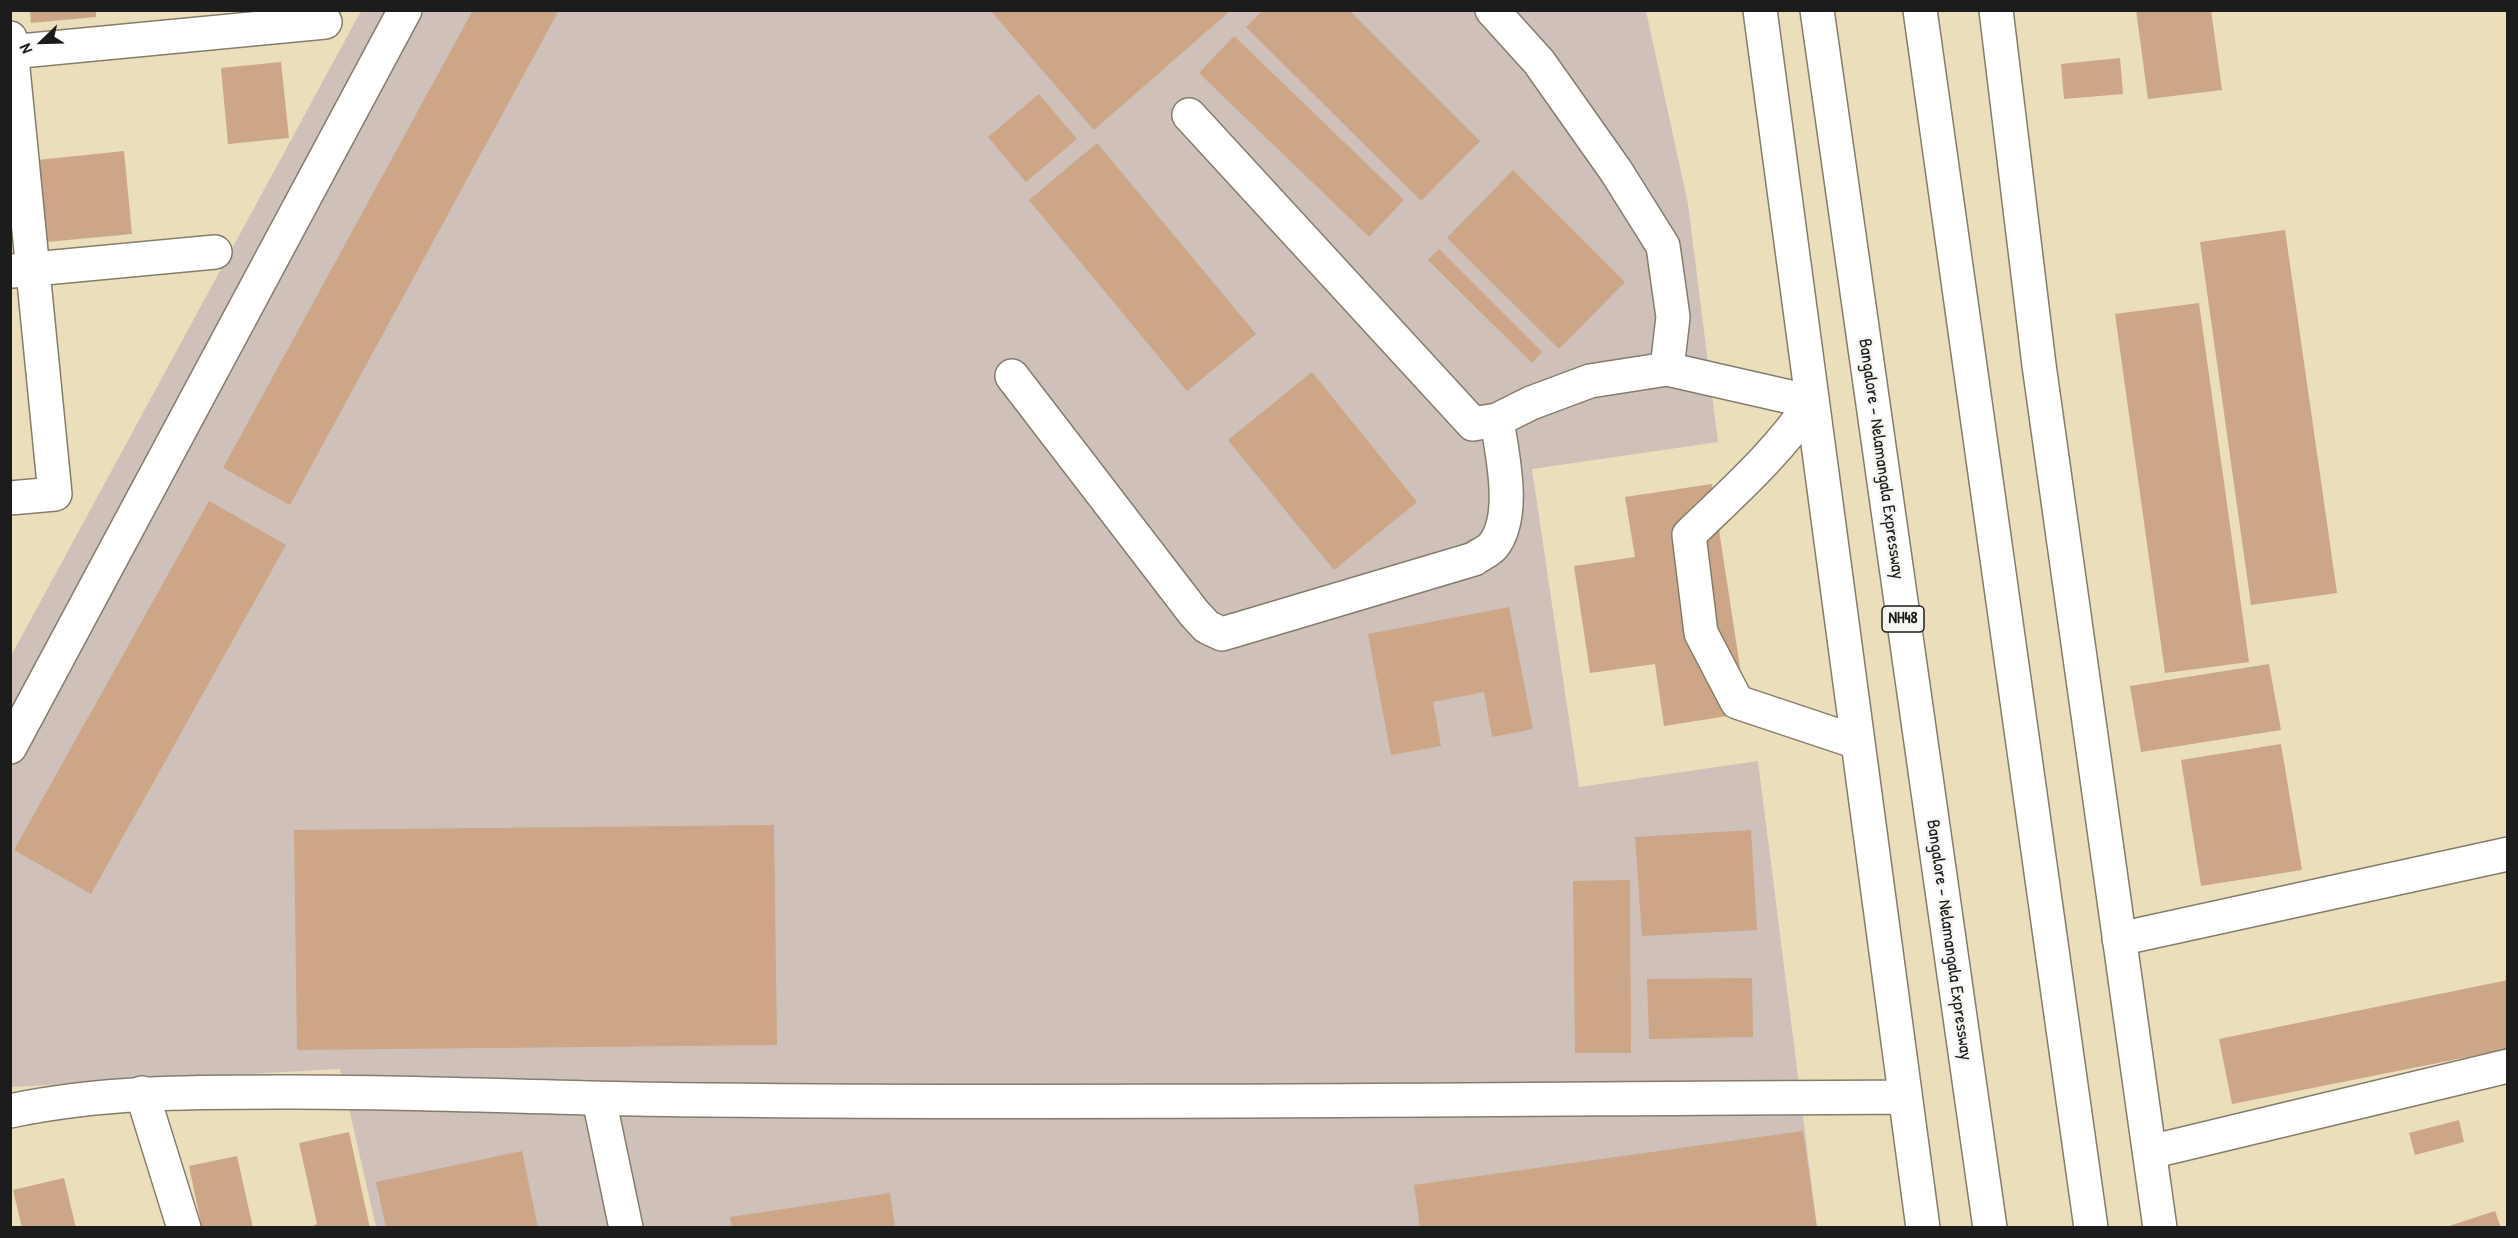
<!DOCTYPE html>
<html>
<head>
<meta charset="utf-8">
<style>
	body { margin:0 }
	#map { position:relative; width:2518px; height:1238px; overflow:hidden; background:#ebdeba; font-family:"Patrick Hand",sans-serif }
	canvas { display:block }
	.frame { position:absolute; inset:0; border:12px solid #1c1c1c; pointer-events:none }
	.north { position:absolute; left:12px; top:12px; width:60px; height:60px; -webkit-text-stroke:4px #f6f6f2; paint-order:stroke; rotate:247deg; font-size:16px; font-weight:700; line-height:24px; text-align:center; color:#1c1c1c }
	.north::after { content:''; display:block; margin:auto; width:21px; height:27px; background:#1c1c1c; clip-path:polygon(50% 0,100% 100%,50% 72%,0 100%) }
</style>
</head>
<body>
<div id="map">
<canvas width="2518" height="1238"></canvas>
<div class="frame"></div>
<div class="north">N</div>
</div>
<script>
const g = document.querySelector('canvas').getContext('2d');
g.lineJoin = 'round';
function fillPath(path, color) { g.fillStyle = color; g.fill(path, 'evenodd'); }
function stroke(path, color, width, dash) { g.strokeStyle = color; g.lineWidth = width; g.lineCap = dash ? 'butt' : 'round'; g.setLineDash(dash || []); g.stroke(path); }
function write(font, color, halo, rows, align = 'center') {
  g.font = font + ' "Patrick Hand",sans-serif'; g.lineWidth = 5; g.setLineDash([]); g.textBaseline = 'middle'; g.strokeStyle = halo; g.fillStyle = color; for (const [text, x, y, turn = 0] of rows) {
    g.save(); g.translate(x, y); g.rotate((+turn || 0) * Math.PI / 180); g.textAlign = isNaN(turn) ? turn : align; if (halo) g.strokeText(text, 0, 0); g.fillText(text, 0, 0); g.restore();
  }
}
const industrial = new Path2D(`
	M361 11H1646L1688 204 1718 442 1532 469 1579 787 1758 761 1817 1227H376L340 1069 11 1087V656Z`);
const building = new Path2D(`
	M30 10H96V17L31 23Z
	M473 10H559L290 505 223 468Z
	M990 10H1231L1094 130Z
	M1263 10H1349L1480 141 1421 201 1246 27Z
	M2136 10H2211L2222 90 2148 99Z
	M1234 36 1404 200 1369 237 1199 73Z
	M2120 58 2123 94 2064 99 2061 64Z
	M281 62 289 138 228 144 221 68Z
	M1039 94 1077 139 1026 182 988 137Z
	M1097 143 1256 334 1187 391 1029 200Z
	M124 151 132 234 46 242 38 160Z
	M1513 170 1625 282 1559 349 1447 238Z
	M2285 230 2337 593 2251 605 2200 242Z
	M1439 249 1542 352 1532 363 1428 260Z
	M2199 303 2249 662 2165 673 2115 314Z
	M1312 372 1417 502 1334 570 1228 440Z
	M1712 484 1747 713 1664 726 1655 664 1590 673 1574 566 1635 557 1625 497Z
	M209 501 286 545 91 894 14 850Z
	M1509 607 1533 729 1492 737 1484 692 1433 702 1441 746 1391 755 1368 634Z
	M2269 664 2281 730 2141 752 2130 686Z
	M2281 744 2302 870 2201 886 2181 760Z
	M774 825 777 1045 297 1050 294 830Z
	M1751 830 1757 930 1642 936 1635 837Z
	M1630 880 1631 1053H1575L1573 881Z
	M1752 978 1753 1037 1649 1039 1647 979Z
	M2508 980V1049L2232 1104 2219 1039Z
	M2459 1120 2464 1142 2415 1155 2409 1133Z
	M1803 1131 1817 1228H1420L1414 1185Z
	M349 1132 370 1228H308L317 1224 299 1143Z
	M522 1151 538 1228H386L376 1182Z
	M237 1156 253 1228H202L189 1166Z
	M64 1178 76 1228H22L13 1190Z
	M890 1193 895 1228H732L730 1217Z
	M2495 1211 2501 1228H2446V1227Z`);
const minor = new Path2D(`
	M1492 10 1539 62 1616 171 1663 246 1673 317 1667 369
	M1760 10 1923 1228
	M1996 10 2039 365 2160 1228
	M10 38 55 494 10 498
	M10 52 325 22
	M1189 115 1473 424 1497 420 1531 403 1590 381 1667 369 1812 402C1778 453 1732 493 1689 535L1701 633 1737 702 1857 742
	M12 271 215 252
	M1012 376 1194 613 1207 627 1222 634 1474 559C1479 555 1489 551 1493 546 1517 516 1502 454 1497 420
	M10 747 405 10
	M2119 939 2508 854
	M142 1093 184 1228
	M599 1099 626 1228
	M10 1111C105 1091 198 1092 295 1092 431 1092 568 1099 704 1100 1104 1104 1504 1099 1904 1097
	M2150 1152 2508 1066`);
const highway = new Path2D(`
	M1817 10 1990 1228
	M1920 10 2091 1228`);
const shields = [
	[1903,619,42]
];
const shieldNames = [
	["NH48",1903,619]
];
const streetNames = [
	["Bangalore - Nelamangala Expressway",1881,459,82],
	["Bangalore - Nelamangala Expressway",1949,940,82]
];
fillPath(industrial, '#cfc0ba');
fillPath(building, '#cca686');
stroke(minor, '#847d6b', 36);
stroke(highway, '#847d6b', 36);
stroke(minor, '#fff', 33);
stroke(highway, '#fff', 33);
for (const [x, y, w] of shields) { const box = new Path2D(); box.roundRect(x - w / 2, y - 13, w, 26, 4.5); g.fillStyle = '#f6f6f2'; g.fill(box); stroke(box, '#1c1c1c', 1.5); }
write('bold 16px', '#1c1c1c', null, shieldNames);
write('18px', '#1c1c1c', '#f6f6f2', streetNames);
</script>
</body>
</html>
